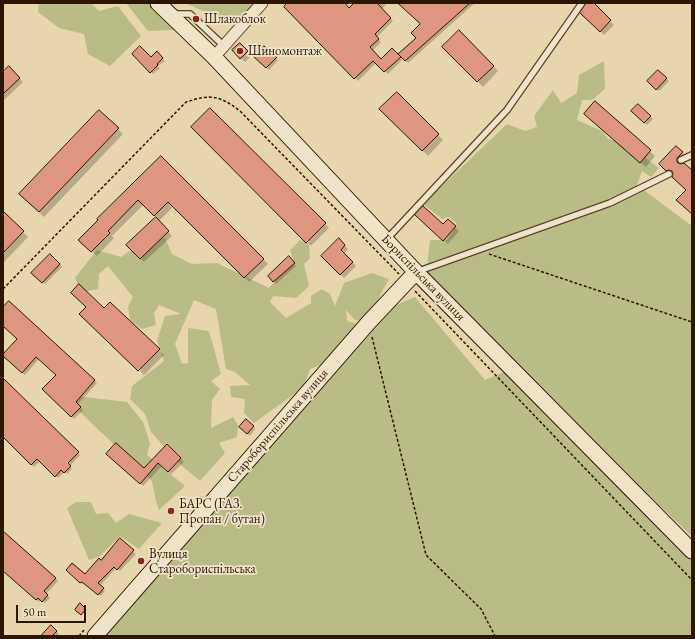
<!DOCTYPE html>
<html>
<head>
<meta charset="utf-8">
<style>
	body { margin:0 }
	#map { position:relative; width:695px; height:639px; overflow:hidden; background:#e7d5ab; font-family:"EB Garamond",serif }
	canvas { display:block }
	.frame { position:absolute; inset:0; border:4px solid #2c1602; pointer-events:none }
	.scale { position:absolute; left:16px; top:605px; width:70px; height:18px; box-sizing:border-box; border:2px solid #2c1602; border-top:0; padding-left:5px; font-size:12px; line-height:14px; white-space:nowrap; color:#2c1602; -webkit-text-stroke:3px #efe4c8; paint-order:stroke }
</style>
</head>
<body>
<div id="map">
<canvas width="695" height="639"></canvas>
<div class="frame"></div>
<div class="scale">50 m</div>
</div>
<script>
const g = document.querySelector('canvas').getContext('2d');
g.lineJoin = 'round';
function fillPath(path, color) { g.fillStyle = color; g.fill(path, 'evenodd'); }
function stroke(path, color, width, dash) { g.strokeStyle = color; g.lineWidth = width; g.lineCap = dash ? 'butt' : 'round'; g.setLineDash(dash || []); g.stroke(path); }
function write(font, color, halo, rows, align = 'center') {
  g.font = font + ' "EB Garamond",serif'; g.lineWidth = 3.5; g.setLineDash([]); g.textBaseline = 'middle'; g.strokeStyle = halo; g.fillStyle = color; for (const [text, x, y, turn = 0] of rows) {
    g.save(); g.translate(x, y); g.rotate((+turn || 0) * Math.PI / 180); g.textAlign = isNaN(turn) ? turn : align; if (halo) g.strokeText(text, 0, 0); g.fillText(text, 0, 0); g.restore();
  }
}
const green = new Path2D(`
	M39 3H91L99 11 118 6 141 36 110 66 88 54 84 34 59 28 38 12Z
	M126 3H160L175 30 148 31Z
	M185 3H259L242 21H225Z
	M604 61 605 89 592 100H582L577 120 602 131 608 139 627 144 659 168 651 177 642 171 637 185 692 226V536L560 413 426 276 430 240H447L457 224 449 217 442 219 423 204 507 124 525 131 537 127 534 116 553 90 561 103 577 93 579 75Z
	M165 238 172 254 192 264 217 263 269 288 293 259 290 250 300 240 309 244 310 258 304 264 309 286 296 298 273 296 270 302 286 318 311 303V296L322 289 330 294 335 306 344 283 372 273 389 279 379 297 385 303 367 321 355 320 346 310 347 321 358 324 329 362 310 369 305 383 297 392 254 423 244 413 245 399 231 397 230 386 250 385 235 372 226 369 216 309 194 300 175 344 182 364 188 363V328L209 331 221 374 211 381 220 389 212 400 211 428 233 417 238 425 237 437 219 443 225 453 200 481 181 465 151 432 145 414 130 399 132 386 164 361 157 341 165 316 181 314 159 305 154 313 156 325 142 329 130 320 128 306 133 297 108 266 99 274 98 289 81 292 75 278 97 250 121 257C135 247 148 239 165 238Z
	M415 297 485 380 509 370 692 544V636H99L164 562 396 305Z
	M76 396 127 402 143 422 150 443 147 455 185 486 159 510 156 502 152 481 79 411Z
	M76 502H91L96 514 108 513 116 523 129 514 162 523 139 549 120 536 100 556 89 560 67 508Z`);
const shadow = new Path2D(`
	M289 3H343L349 9 355 3H387L382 9 393 21 377 37 381 42 372 51 381 60 392 49 402 60 388 74 376 63 358 81 285 7Z
	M400 3H475L408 63 400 54 417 38 422 25Z
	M588 3H592L614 25 604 35 582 13Z
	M459 31 498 71 483 87 443 47Z
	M240 44 251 56 245 62 233 50Z
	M264 48 278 60 269 70 256 57Z
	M157 53 165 61 158 66 160 68 153 74 133 54 151 58Z
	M9 68 23 82 3 101V73Z
	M658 71 669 81 659 91 649 81Z
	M397 93 443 140 428 156 381 109Z
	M638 105 653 119 647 125 632 111Z
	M210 110 329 228 311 246 192 127Z
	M100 111 123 134 44 217 21 194Z
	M590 119 650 151 655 156 646 167Z
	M676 147 686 157 681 162V165L692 172V213L687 190 675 173 670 174 660 164Z
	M161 157 268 264 249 282 174 206 159 221 172 236 144 262 127 245 157 217 144 204 112 236 114 238 97 256 80 240Z
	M4 214 28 237 3 263V215Z
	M420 219 443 225 448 220 459 231 448 244Z
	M339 239 348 249 344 254 356 266 344 278 322 256Z
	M50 255 62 267 45 284 33 273Z
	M289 258 296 266 276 284 269 276Z
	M9 302 97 383 77 405 83 410 74 419 44 389 57 375 39 359 25 375 4 355 18 339 3 325V309Z
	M110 303 164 355 144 375 81 314 104 310Z
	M3 379 80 455 70 466 72 469 67 474 64 472 58 478 40 461 34 467 3 435Z
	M246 421 255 429 250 436 240 427Z
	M167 446 184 462 171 474 162 466 143 486 110 457 144 470Z
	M3 532 58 581 46 594 50 598 45 603 41 600 39 602 3 570Z
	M120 540 136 554 120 571 116 568 100 586 105 591 101 596 84 583 83 584 68 570 85 576 101 561Z
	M51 627 59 634 56 636H42Z`);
const building = new Path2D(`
	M287 3H345L349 8 354 3H377L391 18 375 34 379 39 370 47 381 59 392 48 401 57 384 72 373 61 354 79 284 7Z
	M398 3H470L405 61 398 54 416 38 411 33 420 24Z
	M586 3H594L611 20 600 32 580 13Z
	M459 30 494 66 477 82 442 47Z
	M240 43 248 51 240 59 232 50Z
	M140 46 151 57 157 51 163 58 157 64 158 65 150 73 132 54Z
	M264 46 277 57 266 68 254 57Z
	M9 66 20 78 3 94V72Z
	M658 70 667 78 656 90 647 81Z
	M397 92 439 134 422 151 379 109Z
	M595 101 651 150 640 163 584 114Z
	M638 104 651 116 644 123 631 111Z
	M210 108 326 223 306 243 191 127Z
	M99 110 119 128 39 212 19 194Z
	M676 146 683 152 677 158V162L680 164 684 163 692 170V214L676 200 686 190 672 177 673 174 672 171 669 170 666 171 659 164Z
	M161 156 264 259 244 278 168 202 154 216 138 200 108 231 110 233 91 252 78 240 98 220 97 219Z
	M423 206 443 224 448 219 456 226 443 241 415 215Z
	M3 211 24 231 3 253Z
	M156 217 169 231 140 259 126 245Z
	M339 238 345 245 341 250 353 262 340 275 321 256Z
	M50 254 60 264 42 283 31 273Z
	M289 256 295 263 273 282 268 276Z
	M79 284 104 308 110 302 160 349 138 371 79 314 86 307 71 293Z
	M9 301 95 380 76 402 81 407 71 417 42 389 56 375 36 357 22 373 3 356V354L17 339 3 326V307Z
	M3 378 79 452 68 463 71 466 64 473 61 470 55 477 37 459 31 465 3 437Z
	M246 419 254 426 247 434 239 427Z
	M116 443 144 468 167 444 181 458 168 472 158 463 140 484 106 454Z
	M3 531 56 578 44 591 48 595 42 602 38 598 36 600 3 571Z
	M120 538 134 550 117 570 114 567 98 583 104 588 98 595 82 582 80 583 66 570 72 563 85 574 99 558 101 560Z
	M80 603 86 609 81 615 75 610Z
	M51 625 57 631 52 636H41Z`);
const path = new Path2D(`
	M489 254 692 322
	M3 289 186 102C211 94 219 95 240 111L399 274
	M415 291 692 580
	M372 337 426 555 481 609 495 636
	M79 636 84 630`);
const lane = new Path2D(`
	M174 14H190L224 46
	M681 160 692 155
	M386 240 507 110 582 3
	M416 272 610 203 669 174`);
const street = new Path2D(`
	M214 57 262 3`);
const secondary = new Path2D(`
	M158 3 214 57 416 272 692 551
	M95 636 369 322 416 272`);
const markers = [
	[196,19,4,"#8f2418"],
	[240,51,4,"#8f2418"],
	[171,511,4,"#8f2418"],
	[141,561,4,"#8f2418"]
];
const poiNames = [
	["Шлакоблок",204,19],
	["Шиномонтаж",248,51],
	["БАРС (ГАЗ.",179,504],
	["Пропан / бутан)",179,519],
	["Вулиця",149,554],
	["Старобориспільська",149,569]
];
const streetNames = [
	["Бориспільська вулиця",423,278,46],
	["Старобориспільська вулиця",278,426,-49]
];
fillPath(green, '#babc86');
fillPath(shadow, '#0003');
fillPath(building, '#de967e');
stroke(building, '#2c1602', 1);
stroke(lane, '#5b462c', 8);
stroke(street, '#5b462c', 13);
stroke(secondary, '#2c1602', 17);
stroke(path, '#2c1602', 1.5, [3, 2]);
stroke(lane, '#efe4c8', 5.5);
stroke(street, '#efe4c8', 11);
stroke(secondary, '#efe4c8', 15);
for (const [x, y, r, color] of markers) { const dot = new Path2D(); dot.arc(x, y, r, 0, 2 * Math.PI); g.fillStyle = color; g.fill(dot); stroke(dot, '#efe4c8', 1.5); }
write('13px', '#2c1602', '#efe4c8', poiNames, 'left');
write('13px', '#2c1602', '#efe4c8', streetNames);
</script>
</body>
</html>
